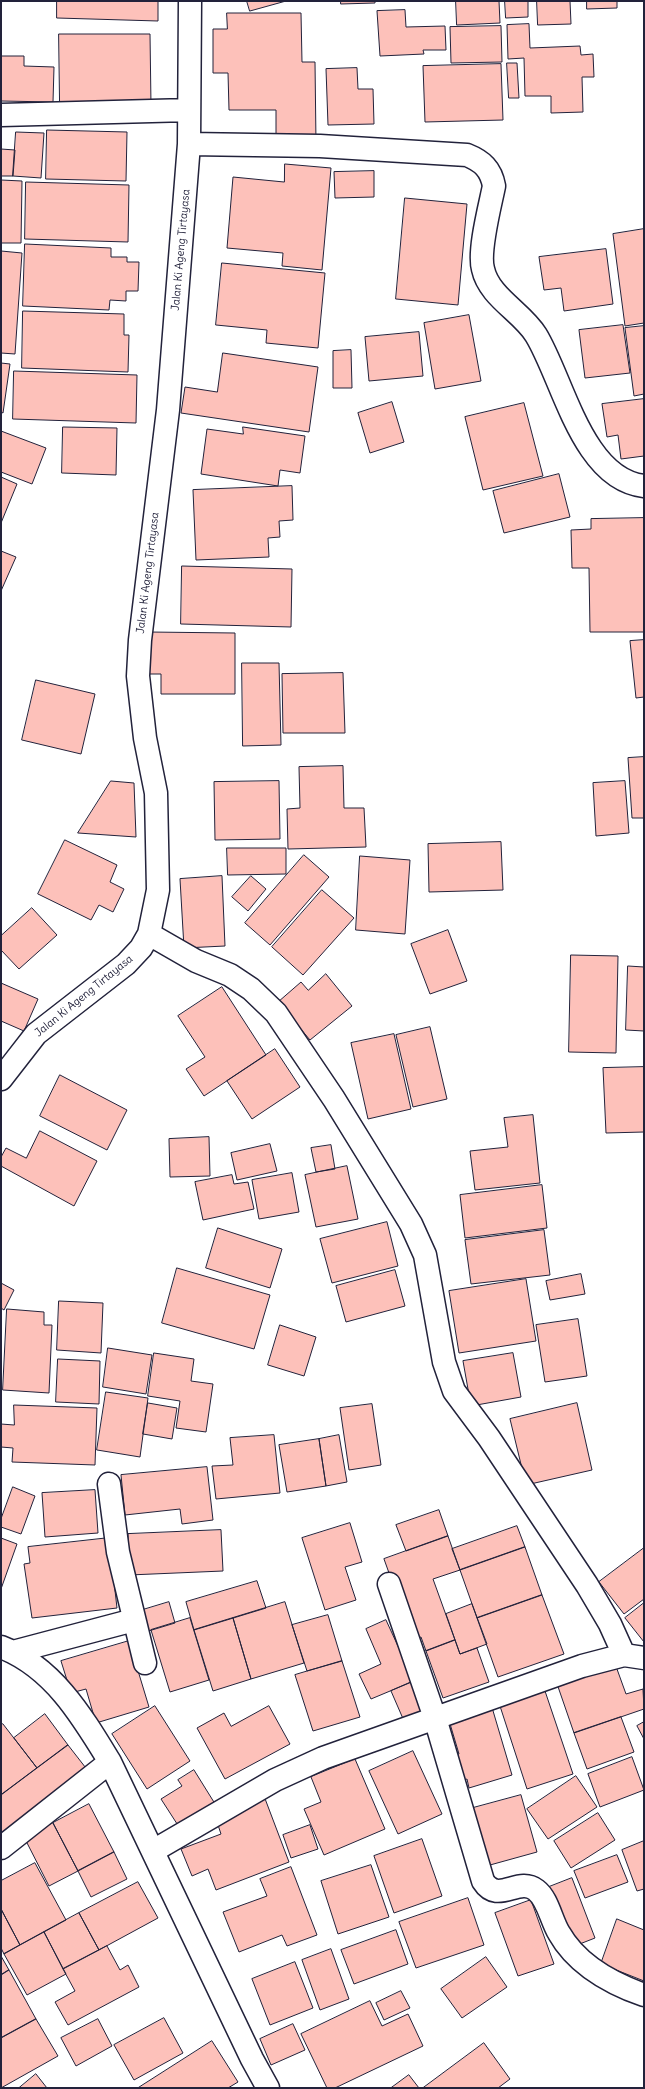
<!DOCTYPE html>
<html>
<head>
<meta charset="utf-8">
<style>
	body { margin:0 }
	#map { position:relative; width:645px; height:2089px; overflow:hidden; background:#fff; font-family:Delius,sans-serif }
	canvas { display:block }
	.frame { position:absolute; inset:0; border:2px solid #22223b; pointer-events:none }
</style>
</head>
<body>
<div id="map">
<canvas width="645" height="2089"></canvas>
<div class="frame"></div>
</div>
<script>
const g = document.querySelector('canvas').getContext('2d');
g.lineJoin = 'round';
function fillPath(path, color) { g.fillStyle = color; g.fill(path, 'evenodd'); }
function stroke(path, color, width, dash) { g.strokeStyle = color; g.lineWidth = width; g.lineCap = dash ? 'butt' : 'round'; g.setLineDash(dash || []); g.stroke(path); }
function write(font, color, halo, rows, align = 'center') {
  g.font = font + ' Delius,sans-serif'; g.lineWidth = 4; g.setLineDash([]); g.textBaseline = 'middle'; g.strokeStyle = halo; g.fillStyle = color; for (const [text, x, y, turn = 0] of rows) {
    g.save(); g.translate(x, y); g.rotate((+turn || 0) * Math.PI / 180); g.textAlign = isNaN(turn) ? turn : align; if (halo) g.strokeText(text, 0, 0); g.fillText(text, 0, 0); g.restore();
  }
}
const building = new Path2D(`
	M57 1H158V21L57 18Z
	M247 1H286L250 11Z
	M341 1H375V3L341 4Z
	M456 1H499L500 23 457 25Z
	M505 1H528V17L506 18Z
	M537 1H570L571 24 538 25Z
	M587 1H617V8L587 9Z
	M405 10 406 27 445 26 446 50H423L424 54 380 56 377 11Z
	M227 13H301L302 62H315L316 143H276V110H229L228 73H213V29H227Z
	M529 24 530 48 580 46 581 55 593 54 594 77H582L583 112 551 113V96H525L524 58 508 59 507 25Z
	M501 26 502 62 451 63 450 27Z
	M59 34H150L151 105 60 106Z
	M1 56H24V66L54 67 53 102 1 101Z
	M507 63H517L519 98H509Z
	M501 64 503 120 425 122 423 66Z
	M357 68 358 89H373L374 124 328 125 326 69Z
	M47 130 127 132 126 181 46 179Z
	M16 132 44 133 41 178 13 176Z
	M1 149 15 150 13 176H1Z
	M285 164 331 168 322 270 282 266 283 253 227 248 233 177 284 182Z
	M374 171V197L335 198 334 172Z
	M1 180 22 181 21 243H1Z
	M26 182 129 185 128 242 25 239Z
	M405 198 467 204 458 305 396 299Z
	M644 229V323L625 326 613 234Z
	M25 244 111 248V257H127V262H139L138 291H126V301L110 300 109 310 23 306Z
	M606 249 613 304 564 311 561 288 544 290 539 257Z
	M1 251 22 253 15 354 1 353Z
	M222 263 325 273 318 348 266 343 267 330 216 325Z
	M23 311 124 314V335H129L128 372 22 368Z
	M469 315 481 381 435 389 424 323Z
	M623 325 630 373 585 378 579 330Z
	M644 326V394L634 396 625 328Z
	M419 332 423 376 369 381 365 337Z
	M351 350 352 388H333V351Z
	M223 353 318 367 309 432 181 413 185 387 217 392Z
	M1 363 10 364 3 413 1 412Z
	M14 371 137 375 136 423 13 419Z
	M644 399V456L621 459 618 435 607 437 602 404Z
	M392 402 404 442 370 453 358 413Z
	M524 403 543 476 483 490 465 417Z
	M63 427 117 428 116 475 62 473Z
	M243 427 305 436 300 473 280 470 278 486 201 474 207 429 243 434Z
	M1 431 46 448 32 484 1 472Z
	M559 474 570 517 504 533 493 491Z
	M1 477 17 484 1 523Z
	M292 486 293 520 279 521 280 537 268 538 269 557 196 560 193 490Z
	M644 518V632H590L589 568H572L571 530 591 529V519Z
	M1 551 16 557 1 591Z
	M182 566 292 569 291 627 181 624Z
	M148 632 235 633V694H161V674H147Z
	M644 640V697L636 698 630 641Z
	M242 663H279L281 745 243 746Z
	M343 673 345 733H283L282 674Z
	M36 680 95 694 81 754 22 740Z
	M644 757V818H632L628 758Z
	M343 766 344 808H364L366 847 288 849 287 809 300 808 299 767Z
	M111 781 134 783 136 837 78 833Z
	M279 781 280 839 215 840 214 782Z
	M625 781 629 833 596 836 593 783Z
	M65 840 117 865 110 882 124 889 113 912 99 905 91 920 38 894Z
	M501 842 503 890 429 892 428 844Z
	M227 848H286V874L228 875Z
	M304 855 329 877 270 945 245 923Z
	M360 856 410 860 405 934 356 930Z
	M222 876 225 946 184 948 180 879Z
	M251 876 266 889 248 911 232 897Z
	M322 890 354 918 303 975 272 947Z
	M32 908 57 935 19 969 1 950V936Z
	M448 930 467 981 430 994 411 944Z
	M571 955 618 956 616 1053 569 1052Z
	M628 966 644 967V1031L626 1030Z
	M326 974 352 1006 310 1040 278 1002 301 982 308 990Z
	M1 983 38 999 24 1031 1 1021Z
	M222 987 266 1055 204 1096 186 1069 205 1057 178 1016Z
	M430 1027 447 1099 413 1107 396 1035Z
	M394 1034 411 1109 368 1119 351 1043Z
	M275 1049 300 1087 252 1119 227 1081Z
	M644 1067V1132L606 1133 603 1068Z
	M60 1075 127 1110 107 1150 40 1116Z
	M533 1115 540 1183 475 1190 470 1151 508 1147 504 1118Z
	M40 1131 97 1161 74 1206 1 1166V1157L6 1148 26 1158Z
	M209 1137 210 1176 170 1177 169 1139Z
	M270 1144 277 1171 237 1180 231 1153Z
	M331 1145 335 1169 316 1172 311 1148Z
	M347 1166 358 1219 316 1227 305 1175Z
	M292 1173 299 1212 259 1219 252 1180Z
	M232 1175 234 1184 248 1182 254 1209 203 1220 195 1182Z
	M542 1185 547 1228 465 1238 460 1195Z
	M387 1222 398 1266 332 1283 320 1239Z
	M218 1228 282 1249 270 1288 206 1268Z
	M544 1230 550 1275 471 1284 465 1240Z
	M177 1268 270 1295 254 1349 162 1323Z
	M395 1270 405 1306 346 1322 336 1286Z
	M581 1274 585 1294 550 1300 546 1281Z
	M526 1279 536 1341 459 1353 449 1291Z
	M1 1283 14 1290 4 1310 1 1308Z
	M59 1301 103 1303 101 1353 57 1350Z
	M7 1309 44 1312V1325H52L49 1393 3 1390Z
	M578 1319 587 1376 545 1382 536 1325Z
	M280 1325 316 1337 304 1376 268 1365Z
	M108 1348 152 1355 146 1394 103 1387Z
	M154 1353 194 1359 191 1381 213 1384 206 1432 176 1428 180 1401 148 1396Z
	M513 1353 521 1397 471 1406 463 1361Z
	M58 1359 100 1361 99 1404 56 1402Z
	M106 1392 148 1398 140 1457 97 1450Z
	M148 1403 177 1408 172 1439 143 1434Z
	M577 1403 592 1470 526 1485 510 1419Z
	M372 1404 381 1465 349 1470 340 1408Z
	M14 1405 97 1408 95 1465 12 1462 13 1448 1 1447V1424L14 1425Z
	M274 1435 280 1493 216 1499 212 1466 233 1465 230 1438Z
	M339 1435 347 1482 326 1486 319 1439Z
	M319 1439 326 1486 287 1492 279 1445Z
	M207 1467 213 1520 182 1524 180 1509 125 1515 121 1475Z
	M13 1487 35 1496 21 1534 1 1527V1519Z
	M95 1490 98 1533 45 1537 42 1493Z
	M439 1510 448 1536 406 1551 396 1525Z
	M350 1523 362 1562 345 1567 356 1600 325 1610 302 1538Z
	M517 1526 525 1547 460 1570 452 1549Z
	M221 1530 223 1571 129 1575 128 1534Z
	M448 1536 460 1570 433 1579 455 1640 426 1651 421 1637 413 1640 384 1559Z
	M1 1538 17 1544 1 1589Z
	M109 1538 117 1608 32 1618 24 1564 30 1563 28 1547Z
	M525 1547 542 1595 477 1618 460 1570Z
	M644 1548V1599L624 1614 599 1582Z
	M257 1581 266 1608 194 1630 186 1602Z
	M542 1595 564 1654 498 1677 477 1618Z
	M169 1602 175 1623 142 1633 136 1612Z
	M285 1602 304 1663 251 1679 233 1618Z
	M644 1603V1642L625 1618Z
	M472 1604 487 1644 460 1654 446 1614Z
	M328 1615 342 1661 307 1671 292 1625Z
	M190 1618 209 1680 170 1692 151 1630Z
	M233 1618 251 1679 213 1691 194 1630Z
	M386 1620 414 1681 371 1699 359 1674 381 1664 366 1629Z
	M455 1640 460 1654 477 1648 489 1682 443 1698 426 1651Z
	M129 1641 149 1707 96 1723 86 1689 71 1693 61 1661Z
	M613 1658 626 1694 643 1689 644 1709 574 1733 555 1678Z
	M342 1661 360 1717 313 1731 295 1675Z
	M414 1681 427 1710 404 1721 391 1691Z
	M544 1688 573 1774 527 1789 499 1703Z
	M491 1704 512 1775 469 1788 467 1779 455 1783 448 1757 459 1754 448 1717Z
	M155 1706 190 1761 147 1789 112 1734Z
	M269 1706 290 1744 225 1779 197 1728 224 1713 231 1726Z
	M45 1714 68 1745 37 1768 14 1738Z
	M621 1717 634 1752 587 1769 574 1733Z
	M644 1722V1739L637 1726Z
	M3 1724 37 1768 1 1795V1725Z
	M68 1745 89 1772 4 1837 1 1833V1795Z
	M413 1751 442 1814 398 1834 369 1771Z
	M632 1757 644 1790 600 1807 588 1774Z
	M355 1759 385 1829 324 1855 304 1809 321 1802 311 1777Z
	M194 1770 217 1807 181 1830 161 1799 182 1786 178 1780Z
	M576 1776 597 1807 548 1839 527 1809Z
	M521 1795 537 1852 490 1865 473 1808Z
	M264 1796 289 1862 216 1890 208 1869 192 1876 181 1849 221 1834 217 1822 239 1813 237 1806Z
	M89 1804 114 1852 78 1871 53 1823Z
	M598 1813 615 1840 571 1868 554 1841Z
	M53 1823 78 1871 49 1886 24 1837Z
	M310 1825 318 1849 291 1858 283 1835Z
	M422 1839 442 1896 394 1913 374 1856Z
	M644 1841V1889L637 1891 622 1850Z
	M114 1852 127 1879 91 1897 78 1871Z
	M617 1855 628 1882 585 1898 574 1871Z
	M35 1863 66 1920 20 1945 1 1909V1881Z
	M371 1865 389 1917 338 1934 321 1881Z
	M291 1867 317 1935 287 1946 282 1935 239 1952 223 1912 267 1896 260 1879Z
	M572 1878 595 1938 572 1947 549 1887Z
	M138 1882 158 1918 99 1950 79 1913Z
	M468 1898 484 1945 416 1968 399 1922Z
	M531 1900 554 1964 518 1976 495 1913Z
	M1 1909 20 1945 4 1954 1 1948Z
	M79 1913 99 1950 63 1969 44 1932Z
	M617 1919 644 1930V1981L601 1964Z
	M396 1930 408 1964 354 1984 341 1950Z
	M44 1932 66 1974 27 1995 4 1954Z
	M107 1946 120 1970 128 1965 139 1987 68 2025 55 2002 75 1991 63 1969Z
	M331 1949 349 1999 320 2010 302 1960Z
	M1 1956 9 1970 1 1975Z
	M486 1957 507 1987 462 2018 441 1989Z
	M295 1962 313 2008 270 2025 252 1979Z
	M9 1970 36 2019 1 2038V1975Z
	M401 1991 410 2008 384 2020 376 2003Z
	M370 2001 382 2026 408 2014 423 2046 335 2088H327L301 2034Z
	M164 2018 183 2053 134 2080 114 2045Z
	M36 2019 58 2056 1 2088V2038Z
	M98 2019 112 2046 76 2066 61 2038Z
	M293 2024 305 2050 271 2065 260 2039Z
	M212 2041 238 2082 228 2088H138Z
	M484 2043 510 2079 498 2088H423Z
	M36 2074 47 2088H19Z
	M409 2075 419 2088H391Z`);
const minor = new Path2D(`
	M1 115 189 110
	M189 144 320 146 467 155C482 161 491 169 494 186 490 206 478 251 483 269 489 297 522 312 536 335 563 379 582 479 644 486
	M149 934 196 961 230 975 251 989 276 1013 334 1099 411 1224 425 1255 444 1362 454 1391 489 1438 587 1585 610 1624 624 1655
	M1 1079 36 1034 126 964 141 948 149 934 158 890 156 793 145 738 138 676 140 640 168 410 189 144 190 1
	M109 1484 118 1552 145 1663
	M389 1584 435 1718 483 1881C498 1905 518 1876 536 1890 548 1899 551 1920 559 1933 577 1965 610 1983 644 1995
	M1 1647C53 1667 82 1716 110 1762L252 2059 268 2088
	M13 1652 134 1620
	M1 1848 110 1762
	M153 1851 275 1780 323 1758 582 1666 624 1655 644 1658`);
const streetNames = [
	["Jalan Ki Ageng Tirtayasa",181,250,-85],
	["Jalan Ki Ageng Tirtayasa",148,573,-83],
	["Jalan Ki Ageng Tirtayasa",84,996,-39]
];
fillPath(building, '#fdc1ba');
stroke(building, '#22223b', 1);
stroke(minor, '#22223b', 25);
stroke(minor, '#fff', 22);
write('11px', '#22223b', '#fff', streetNames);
</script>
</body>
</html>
